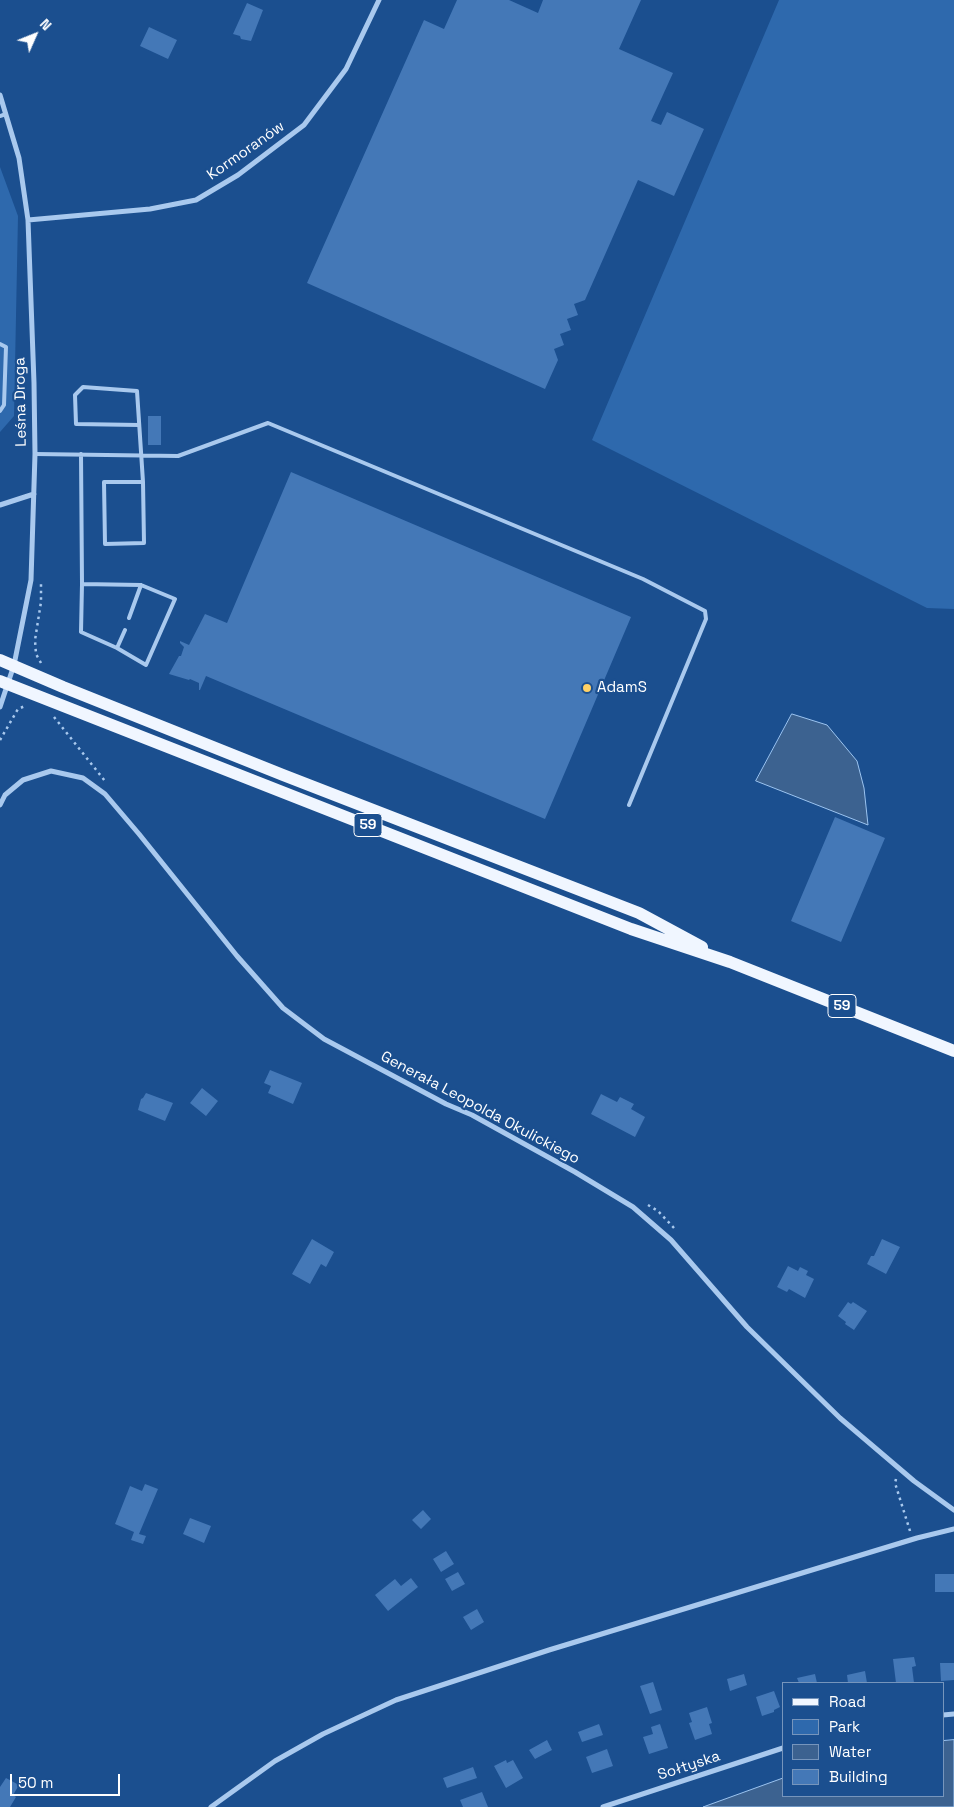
<!DOCTYPE html>
<html>
<head>
<meta charset="utf-8">
<style>
	body { margin:0 }
	#map { position:relative; width:954px; height:1807px; overflow:hidden; background:#1b4f8f; font-family:"Space Grotesk",sans-serif }
	canvas { display:block }
	.legend { position:absolute; left:782px; top:1682px; width:162px; height:115px; box-sizing:border-box; background:#1b4f8f; border:1px solid #7695bc; margin:0; padding:6px 9px; list-style:none; font-size:15px; color:#fff }
	.legend li { display:flex; align-items:center; gap:10px; height:25px }
	.legend b { width:25px; border:1px solid #7695bc }
	.north { position:absolute; left:10px; top:10px; width:50px; height:50px; -webkit-text-stroke:4px #1b4f8f; paint-order:stroke; rotate:46deg; font-size:14px; font-weight:700; line-height:20px; text-align:center; color:#fff }
	.north::after { content:''; display:block; margin:auto; width:18px; height:22px; background:#fff; clip-path:polygon(50% 0,100% 100%,50% 72%,0 100%) }
	.scale { position:absolute; left:10px; top:1774px; width:110px; height:22px; box-sizing:border-box; border:2px solid #fff; border-top:0; padding-left:6px; font-size:15px; line-height:18px; white-space:nowrap; color:#fff; -webkit-text-stroke:4px #1b4f8f; paint-order:stroke }
</style>
</head>
<body>
<div id="map">
<canvas width="954" height="1807"></canvas>
<ul class="legend">
<li><b style="height:6px;background:#f0f6ff"></b>Road</li>
<li><b style="height:14px;background:#2e69ad"></b>Park</li>
<li><b style="height:14px;background:#3c6290"></b>Water</li>
<li><b style="height:14px;background:#4478b7"></b>Building</li>
</ul>
<div class="north">N</div>
<div class="scale">50 m</div>
</div>
<script>
const g = document.querySelector('canvas').getContext('2d');
g.lineJoin = 'round';
function fillPath(path, color) { g.fillStyle = color; g.fill(path, 'evenodd'); }
function stroke(path, color, width, dash) { g.strokeStyle = color; g.lineWidth = width; g.lineCap = dash ? 'butt' : 'round'; g.setLineDash(dash || []); g.stroke(path); }
function write(font, color, halo, rows, align = 'center') {
  g.font = font + ' "Space Grotesk",sans-serif'; g.lineWidth = 4.5; g.setLineDash([]); g.textBaseline = 'middle'; g.strokeStyle = halo; g.fillStyle = color; for (const [text, x, y, turn = 0] of rows) {
    g.save(); g.translate(x, y); g.rotate((+turn || 0) * Math.PI / 180); g.textAlign = isNaN(turn) ? turn : align; if (halo) g.strokeText(text, 0, 0); g.fillText(text, 0, 0); g.restore();
  }
}
const green = new Path2D(`
	M779 0H954V609L927 608 592 440Z
	M0 167 18 216 14 416 0 432Z`);
const water = new Path2D(`
	M792 714 827 725 857 761 864 788 868 825 756 781Z
	M954 1740V1807H703L783 1778V1796H943V1741Z`);
const building = new Path2D(`
	M457 0H509L538 13 543 0H641L619 49 673 73 651 121 661 125 667 112 704 129 674 196 638 180 585 300 574 304 578 315 567 319 571 330 560 334 564 345 554 349 558 360 545 389 307 283 424 20 444 29Z
	M247 3 263 10 251 41 241 39 240 36 233 34Z
	M149 27 177 40 168 59 140 46Z
	M148 416H161V445H148Z
	M291 472 631 617 545 819 206 676 200 690H199V683L190 679 189 680 169 674 179 656H181L184 647 180 643V641L189 645 205 614 227 623Z
	M835 817 885 838 841 942 791 921Z
	M270 1070 302 1083 293 1104 268 1093 271 1086 264 1083Z
	M202 1088 218 1101 206 1116 190 1103Z
	M146 1093 173 1103 165 1121 138 1110 141 1099 143 1098Z
	M601 1094 617 1102 620 1097 634 1104 631 1109 645 1117 635 1137 591 1114Z
	M312 1239 334 1252 326 1267 321 1264 310 1284 292 1274Z
	M882 1239 900 1247 886 1274 867 1264 871 1256H874Z
	M788 1266 798 1271 800 1267 808 1271 806 1275 814 1279 805 1298 789 1289 787 1292 777 1287Z
	M848 1302 851 1304 853 1302 867 1311 854 1330 845 1324 846 1322 838 1316Z
	M145 1484 158 1489 139 1534 146 1536 143 1544 131 1540 134 1532 115 1524 130 1486 142 1491Z
	M423 1510 431 1519 421 1529 412 1520Z
	M190 1518 211 1526 204 1543 183 1534Z
	M446 1551 454 1564 441 1572 433 1559Z
	M458 1572 465 1584 452 1591 445 1579Z
	M935 1574H954V1592H935Z
	M411 1578 418 1587 388 1611 375 1595 395 1579 401 1586Z
	M477 1609 484 1622 471 1630 463 1617Z
	M914 1657 916 1666 912 1667 914 1683H896L893 1659Z
	M940 1663H954V1680L941 1681Z
	M865 1671 867 1683H848L847 1675Z
	M744 1674 747 1685 730 1691 727 1679Z
	M815 1674 817 1683H799L797 1678Z
	M653 1682 662 1710 650 1714 640 1686Z
	M774 1691 780 1707 774 1710V1712L762 1716 756 1697Z
	M707 1707 712 1723 709 1724 712 1734 695 1740 689 1723 692 1722 689 1713Z
	M599 1724 603 1735 582 1742 578 1732Z
	M660 1724 668 1748 649 1754 643 1737 653 1734 651 1727Z
	M547 1740 552 1750 535 1759 529 1750Z
	M607 1749 613 1766 592 1773 586 1757Z
	M506 1760 507 1763 513 1760 523 1778 506 1788 494 1766Z
	M473 1767 477 1778 447 1788 443 1778Z
	M6 1778 19 1785 13 1795 16 1797 10 1807H0V1787Z
	M482 1792 488 1807H463L460 1800Z`);
const path = new Path2D(`
	M41 663 36 654 35 640 41 602V583
	M54 717 105 781
	M0 740 18 709 25 706
	M648 1205 658 1211 674 1228
	M896 1479 895 1483 910 1531`);
const service = new Path2D(`
	M0 116 6 114
	M0 344 6 347 4 405 0 411
	M139 425 76 424 75 395 83 387 137 391 143 482 144 543 105 544 104 482H143
	M35 454 178 456 268 423 643 579 705 611 706 619 629 805
	M81 454 82 584 81 632 117 648 146 665 175 599 141 585 82 584
	M129 618 141 585
	M117 648 125 630`);
const minor = new Path2D(`
	M0 95 19 158 28 220 34 383 35 454 31 580 14 665 0 707
	M28 220 150 209 196 200 238 175 304 125 346 69 379 0
	M0 505 34 494
	M0 805 5 795 23 780 51 771 83 778 105 794 139 834 237 956 283 1008 324 1039 446 1104 472 1115 575 1172 633 1207 671 1240 747 1327 840 1418 914 1481 954 1510
	M943 1715 954 1714
	M211 1807 275 1761 323 1734 396 1700 549 1650 917 1538 954 1529
	M603 1807 783 1748`);
const primary = new Path2D(`
	M0 660 63 687 283 775 639 913 702 947
	M0 681 631 929 730 962 954 1051`);
const markers = [
	[587,688,5,"#ffd166"]
];
const shields = [
	[368,825,28],
	[842,1006,28]
];
const shieldNames = [
	["59",368,825],
	["59",842,1006]
];
const streetNames = [
	["Kormoranów",246,151,-35],
	["Leśna Droga",21,402,-91],
	["Generała Leopolda Okulickiego",480,1108,28],
	["Sołtyska",689,1766,-18]
];
const poiNames = [
	["AdamS",597,688]
];
fillPath(green, '#2e69ad');
fillPath(water, '#3c6290');
stroke(water, '#9cc4f0', 1);
fillPath(building, '#4478b7');
stroke(path, '#a9c9ee', 2.5, [2.5, 4]);
stroke(service, '#a9c9ee', 4);
stroke(minor, '#a9c9ee', 5);
stroke(primary, '#f0f6ff', 12);
for (const [x, y, r, color] of markers) { const dot = new Path2D(); dot.arc(x, y, r, 0, 2 * Math.PI); g.fillStyle = color; g.fill(dot); stroke(dot, '#1b4f8f', 2); }
for (const [x, y, w] of shields) { const box = new Path2D(); box.roundRect(x - w / 2, y - 11.5, w, 23, 4); g.fillStyle = '#1b4f8f'; g.fill(box); stroke(box, '#fff', 1); }
write('bold 14px', '#fff', null, shieldNames);
write('15px', '#fff', '#1b4f8f', streetNames);
write('15px', '#fff', '#1b4f8f', poiNames, 'left');
</script>
</body>
</html>
